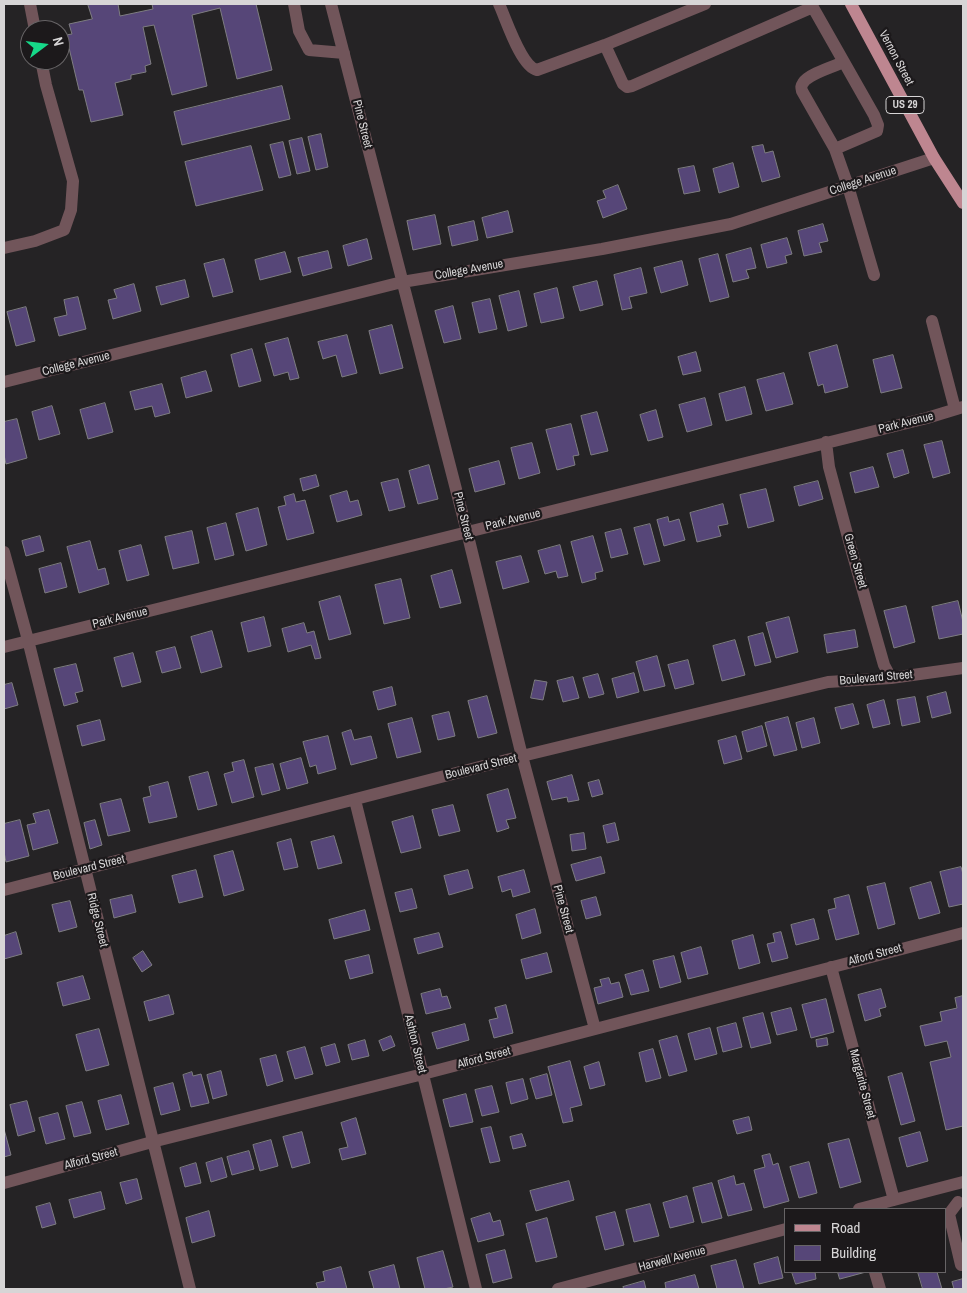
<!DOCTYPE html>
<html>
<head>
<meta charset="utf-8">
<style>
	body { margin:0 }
	#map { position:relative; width:967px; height:1293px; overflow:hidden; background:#252325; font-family:"Archivo Narrow",sans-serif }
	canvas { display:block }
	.frame { position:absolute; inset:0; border:5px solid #d7d5d6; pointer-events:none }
	.legend { position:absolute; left:784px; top:1208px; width:162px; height:65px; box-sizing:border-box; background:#1c191b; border:1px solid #676466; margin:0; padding:6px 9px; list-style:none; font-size:15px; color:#d7d5d6 }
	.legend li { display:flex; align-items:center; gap:10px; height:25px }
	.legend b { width:25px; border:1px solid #676466 }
	.north { position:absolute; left:20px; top:20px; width:50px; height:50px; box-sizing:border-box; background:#1c191b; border:1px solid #676466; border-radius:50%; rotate:75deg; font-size:14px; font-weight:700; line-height:20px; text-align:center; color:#d7d5d6 }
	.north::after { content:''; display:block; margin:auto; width:18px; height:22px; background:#16d989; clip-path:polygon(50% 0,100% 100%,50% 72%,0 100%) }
</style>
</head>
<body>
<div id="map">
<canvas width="967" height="1293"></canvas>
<div class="frame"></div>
<ul class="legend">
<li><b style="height:6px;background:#be8690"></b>Road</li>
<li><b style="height:14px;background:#564678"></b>Building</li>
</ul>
<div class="north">N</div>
</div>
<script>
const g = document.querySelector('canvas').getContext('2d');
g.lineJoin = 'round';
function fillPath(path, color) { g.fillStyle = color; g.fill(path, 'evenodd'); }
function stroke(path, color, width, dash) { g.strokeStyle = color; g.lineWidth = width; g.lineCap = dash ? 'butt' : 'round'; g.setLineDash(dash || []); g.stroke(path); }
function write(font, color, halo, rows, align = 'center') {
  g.font = font + ' "Archivo Narrow",sans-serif'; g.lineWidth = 4.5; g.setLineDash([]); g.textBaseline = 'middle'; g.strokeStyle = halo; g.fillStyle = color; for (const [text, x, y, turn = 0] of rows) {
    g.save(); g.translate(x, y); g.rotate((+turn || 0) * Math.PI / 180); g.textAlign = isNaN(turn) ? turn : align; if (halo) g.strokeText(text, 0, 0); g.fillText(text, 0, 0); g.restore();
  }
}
const building = new Path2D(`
	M88 4H118L120 16 153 9 152 4H256L272 70 237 79 220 8 192 15 207 86 172 95 154 25 143 27 151 64 145 66 146 72 131 75V79L115 83 123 115 91 122 83 90H79L66 35 72 34 69 24 92 19Z
	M282 86 290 119 182 145 174 112Z
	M321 134 328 167 316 170 308 137Z
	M302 138 310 171 297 174 289 141Z
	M283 142 291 175 279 178 270 145Z
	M763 145 765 153 773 151 780 177 762 182 752 147Z
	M251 146 263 190 196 206 185 162Z
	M733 163 739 187 719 193 713 169Z
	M694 166 700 191 684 194 678 169Z
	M618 185 627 209 603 218 597 201 606 198 603 191Z
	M508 211 513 232 487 238 482 218Z
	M435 215 441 244 413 250 407 221Z
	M474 221 478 240 452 246 448 227Z
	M823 224 828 241 819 243 822 252 804 256 798 231Z
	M787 238 792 254 785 256 787 263 767 268 761 245Z
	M367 239 372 259 348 266 343 246Z
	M751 248 756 268 746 270 749 278 733 282 726 255Z
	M328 251 332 268 303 276 298 258Z
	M285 252 291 272 260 280 255 260Z
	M718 254 729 297 710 302 699 259Z
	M224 259 233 292 213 297 204 264Z
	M682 261 688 285 661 293 654 268Z
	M641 268 647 293 629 297 632 308 622 310 614 275Z
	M185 280 189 297 161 305 156 287Z
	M597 281 603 305 580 311 573 287Z
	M134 284 141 311 113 319 108 300 117 298 114 290Z
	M557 288 564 318 541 323 534 294Z
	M519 291 527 326 508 331 499 296Z
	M78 297 86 329 59 336 54 318 67 315 64 300Z
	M490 299 497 329 479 333 472 303Z
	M453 306 461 339 444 343 435 311Z
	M26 307 35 341 16 346 7 312Z
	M392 325 403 368 380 374 369 331Z
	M347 335 357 373 342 377 336 355 323 359 318 342Z
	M288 338 299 378 290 380 288 372 274 376 265 344Z
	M837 345 848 387 825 393 823 384 818 386 809 353Z
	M252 349 261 381 239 387 231 355Z
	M696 352 701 371 683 375 678 357Z
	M893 355 902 388 881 393 873 360Z
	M206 371 212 391 186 398 181 378Z
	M784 373 793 404 766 411 757 380Z
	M162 384 170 413 155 417 152 406 135 410 130 392Z
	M745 387 752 414 726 421 719 394Z
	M705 398 712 425 687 432 679 405Z
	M105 403 113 432 88 439 80 410Z
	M52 406 60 434 39 440 32 412Z
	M656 410 663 437 648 441 640 415Z
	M597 412 608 451 591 455 581 416Z
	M17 419 27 458 6 464 4 455V422Z
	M571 424 579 455 573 456 575 465 557 470 546 430Z
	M942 441 950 473 933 478 924 445Z
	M532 443 540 473 519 479 511 448Z
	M903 450 909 473 894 478 887 454Z
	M499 461 505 484 475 492 469 469Z
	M429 465 438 499 418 504 409 471Z
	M873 467 879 487 855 493 850 473Z
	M316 475 319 486 303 491 300 479Z
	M398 479 405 507 389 511 381 483Z
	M818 481 823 499 799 506 794 487Z
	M766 489 774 521 748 528 740 495Z
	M347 491 350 502 358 500 362 515 337 522 330 496Z
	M294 494 296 502 305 500 314 533 287 540 278 507 286 505 284 497Z
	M723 504 728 524 718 526 721 536 697 542 690 513Z
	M258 508 267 545 246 551 236 514Z
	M668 517 669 522 679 519 685 540 664 546 657 520Z
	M226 523 234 555 215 560 207 528Z
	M650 524 660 561 644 565 634 528Z
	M621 529 628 554 611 558 605 533Z
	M192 531 199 563 173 569 165 537Z
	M40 536 44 551 26 556 22 541Z
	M593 536 603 571 595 573 596 579 582 583 571 542Z
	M90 541 98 570 105 568 109 584 79 593 67 547Z
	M141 545 149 575 127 581 119 551Z
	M560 545 568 576 558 578 556 571 545 574 538 551Z
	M521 556 529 582 503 589 496 562Z
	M61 563 67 587 45 593 39 569Z
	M452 570 461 603 440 608 431 576Z
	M401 579 410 618 384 624 375 585Z
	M340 596 351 634 329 640 319 602Z
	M958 601 963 622V634L939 639 932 607Z
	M906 606 915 642 894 648 884 611Z
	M264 617 271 646 248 652 241 623Z
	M789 617 798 652 776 658 766 623Z
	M304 623 307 633 314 631 321 658 315 659 311 645 288 652 282 629Z
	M855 630 858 647 827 653 824 635Z
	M212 631 222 667 201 673 191 637Z
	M763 633 771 662 755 666 748 637Z
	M735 640 745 675 722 681 713 646Z
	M175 647 181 668 162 673 156 652Z
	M133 653 141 682 122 687 114 658Z
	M657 656 665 686 644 691 636 662Z
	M688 660 694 684 675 689 668 665Z
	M76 664 83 691 75 693 78 702 64 706 54 669Z
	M634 673 639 692 617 698 612 679Z
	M598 674 604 694 589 698 583 678Z
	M573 677 579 698 563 702 557 681Z
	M535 680 547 682 543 700 531 698Z
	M12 683 18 705 4 709V685Z
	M392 687 396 705 378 710 373 692Z
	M946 692 951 713 932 718 927 697Z
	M487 696 497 733 478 738 468 701Z
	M915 697 920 722 902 726 897 700Z
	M884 700 890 724 873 728 867 705Z
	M853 704 859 724 841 729 835 708Z
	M449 712 455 736 438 740 432 716Z
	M788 717 797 750 774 756 765 723Z
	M412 718 421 752 397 758 388 724Z
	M814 718 820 743 802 748 796 723Z
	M100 720 105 740 82 746 77 726Z
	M762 726 767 746 747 752 742 732Z
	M351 730 354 740 371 736 377 758 351 765 342 733Z
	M328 736 336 769 318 774 316 765 310 767 303 742Z
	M736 736 742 759 724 764 718 741Z
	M301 758 308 783 287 789 280 764Z
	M244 760 254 797 232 803 224 774 234 771 232 763Z
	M273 764 280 790 262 795 255 768Z
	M208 772 217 805 198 810 189 777Z
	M572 775 579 800 568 802 567 797 552 800 547 782Z
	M599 780 603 794 592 797 588 783Z
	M168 782 177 817 149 823 143 798 151 796 149 787Z
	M508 789 516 818 506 820 509 828 497 832 487 795Z
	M121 799 130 831 108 836 100 804Z
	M453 805 460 831 439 836 432 810Z
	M49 810 58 843 33 850 27 825 36 823 33 814Z
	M413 816 421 848 401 853 392 822Z
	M20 820 29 856 6 862 4 852V824Z
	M95 820 102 845 90 849 84 823Z
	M615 823 619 840 607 843 603 826Z
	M584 833 586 849 572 851 570 835Z
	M334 836 342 863 318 869 311 842Z
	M291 839 298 867 284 870 277 843Z
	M233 851 244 890 224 896 214 856Z
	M601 857 605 873 576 881 571 865Z
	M961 867 963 874V904L949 907 940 872Z
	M196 870 203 897 179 903 172 876Z
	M468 870 473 888 449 895 444 876Z
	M524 870 530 892 513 897 511 889 502 892 498 877Z
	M931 882 940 913 919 919 910 888Z
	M885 883 895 924 878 929 867 887Z
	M412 889 417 908 400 912 395 893Z
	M132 895 136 912 114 918 110 900Z
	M849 895 859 934 836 940 828 910 836 908 834 899Z
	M596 897 601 915 586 919 581 901Z
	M70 901 77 927 59 932 52 905Z
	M535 909 541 933 522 939 516 915Z
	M365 910 370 930 334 939 329 920Z
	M814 919 819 939 796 945 791 925Z
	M16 932 22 954 4 959V936Z
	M781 932 788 958 772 962 767 944 775 942 773 934Z
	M439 933 443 947 418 954 414 939Z
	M753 935 760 963 739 969 732 941Z
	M701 947 708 974 688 979 681 953Z
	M143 951 152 965 142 972 133 958Z
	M547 953 552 972 526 979 521 960Z
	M369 955 373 973 350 979 345 961Z
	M674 956 681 982 660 988 653 961Z
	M643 970 649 991 631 995 625 975Z
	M83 976 90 999 63 1006 57 983Z
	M609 978 611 984 619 982 623 997 598 1004 594 988 602 986 600 980Z
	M440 989 442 997 447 996 451 1008 426 1014 421 994Z
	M881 989 886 1007 879 1009 881 1016 865 1021 858 995Z
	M169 995 174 1014 149 1021 144 1002Z
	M963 996V1126L946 1130 930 1062 951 1057 947 1041 925 1046 920 1026 942 1021 940 1012 957 1008 955 998Z
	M826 999 834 1032 811 1038 802 1005Z
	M506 1005 513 1033 494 1038 489 1020 498 1018 495 1008Z
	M791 1008 797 1030 777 1035 771 1013Z
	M763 1013 771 1043 751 1048 743 1018Z
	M736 1023 742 1047 723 1052 717 1028Z
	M465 1024 469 1040 437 1049 432 1033Z
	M710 1028 717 1054 695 1060 688 1034Z
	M99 1029 109 1065 86 1071 76 1035Z
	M391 1036 395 1046 383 1051 379 1041Z
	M677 1036 687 1071 669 1076 659 1041Z
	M827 1038 828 1045 817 1047 816 1040Z
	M365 1040 369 1056 352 1060 348 1045Z
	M335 1044 340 1062 326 1066 321 1048Z
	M305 1047 313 1074 295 1079 287 1052Z
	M653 1049 661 1078 646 1082 639 1053Z
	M276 1055 283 1081 267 1086 260 1059Z
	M570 1061 582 1105 570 1108 573 1121 563 1123 548 1067Z
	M599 1062 605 1085 590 1089 584 1067Z
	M221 1071 227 1095 213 1099 207 1075Z
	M192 1072 193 1076 201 1074 209 1103 191 1107 183 1075Z
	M902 1073 915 1121 901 1125 888 1077Z
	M547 1074 552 1095 536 1099 530 1079Z
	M523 1079 528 1099 511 1104 506 1083Z
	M173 1083 180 1110 161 1115 154 1088Z
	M492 1086 499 1112 482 1116 475 1090Z
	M466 1094 473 1122 450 1127 443 1100Z
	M121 1095 129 1124 106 1130 98 1101Z
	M27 1101 35 1131 18 1136 10 1105Z
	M82 1102 91 1133 74 1137 66 1106Z
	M58 1113 65 1139 46 1144 39 1118Z
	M749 1117 752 1130 737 1134 733 1121Z
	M356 1118 366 1154 342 1160 339 1149 348 1147 341 1123Z
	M491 1127 500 1161 490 1163 481 1129Z
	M4 1129 11 1155 4 1157Z
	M302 1132 310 1163 292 1168 283 1137Z
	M920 1132 928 1161 907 1167 899 1138Z
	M522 1134 526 1146 513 1149 510 1137Z
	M849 1139 861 1182 840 1188 828 1144Z
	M271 1140 278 1166 260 1171 253 1145Z
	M249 1151 254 1169 232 1175 227 1157Z
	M770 1154 773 1165 778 1163 789 1201 764 1208 754 1170 765 1167 762 1156Z
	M222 1158 227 1177 211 1182 206 1163Z
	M809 1162 817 1193 799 1198 790 1167Z
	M196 1163 201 1183 185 1187 180 1168Z
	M734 1176 736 1185 744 1183 752 1210 728 1216 718 1181Z
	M137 1179 142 1199 126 1204 120 1183Z
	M569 1181 574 1200 536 1211 530 1191Z
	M712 1183 722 1218 702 1223 693 1188Z
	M101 1192 105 1209 74 1218 69 1200Z
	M687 1196 694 1222 670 1228 663 1203Z
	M50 1203 56 1224 42 1228 36 1207Z
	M650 1204 659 1236 634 1242 626 1210Z
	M209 1211 215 1236 192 1243 186 1218Z
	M615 1212 624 1245 605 1250 596 1217Z
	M490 1213 493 1222 500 1220 504 1235 478 1242 471 1219Z
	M547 1218 557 1257 536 1262 526 1224Z
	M505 1250 512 1278 493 1283 486 1255Z
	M443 1251 453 1287 444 1289H425L417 1258Z
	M778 1257 783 1278 759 1284 754 1264Z
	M736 1260 744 1289H717L711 1266Z
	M394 1265 400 1289H374L369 1272Z
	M341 1267 347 1289H318L316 1283 325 1281 323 1272Z
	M792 1272H815L816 1279 796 1284Z
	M838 1272H866L840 1279Z
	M918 1272H937L942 1289H923Z
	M695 1275 699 1289H666L665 1283Z
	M963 1279V1289H954L952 1282Z
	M644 1281 646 1289H624L623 1287Z`);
const minor = new Path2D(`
	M30 4 35 30
	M294 4 299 31 309 50 344 53
	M331 4 467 532 522 756 595 1029
	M499 4C506 19 521 67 537 70L605 45 705 4
	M811 4 874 115 878 125 877 131 835 149 848 186 874 275
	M605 45 623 84 627 87 632 86 813 7
	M835 149 802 91C801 87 801 86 803 83 808 74 835 66 844 62
	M4 248 35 241 64 230 71 210 73 181 46 85 41 60
	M932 321 955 409
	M4 382 402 282 602 249 731 224 934 158
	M826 442 829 467 852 552 884 665 891 678
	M4 552 28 640 190 1289
	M4 647 927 418 963 407
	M355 800 476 1289
	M4 890 522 756 828 682 891 678 963 668
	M831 967 894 1200
	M4 1183 152 1142 423 1074 963 933
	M958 1202 949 1214 961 1265 963 1264
	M859 1209 963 1182
	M875 1272 880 1289
	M558 1289 786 1229`);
const major = new Path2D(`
	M851 4 934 158 963 203`);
const shields = [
	[905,105,38]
];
const shieldNames = [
	["US 29",905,105]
];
const streetNames = [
	["Vernon Street",896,58,62],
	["Pine Street",362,124,76],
	["College Avenue",863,181,-18],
	["College Avenue",469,270,-10],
	["College Avenue",76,364,-14],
	["Park Avenue",906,423,-14],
	["Pine Street",463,516,76],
	["Park Avenue",513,520,-14],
	["Green Street",855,561,74],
	["Park Avenue",120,618,-14],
	["Boulevard Street",876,678,-5],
	["Boulevard Street",481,767,-14],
	["Boulevard Street",89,868,-14],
	["Pine Street",563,909,75],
	["Ridge Street",97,920,76],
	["Alford Street",875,955,-15],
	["Ashton Street",415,1044,76],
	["Alford Street",484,1058,-15],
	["Margarite Street",862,1084,75],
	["Alford Street",91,1159,-15],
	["Harwell Avenue",672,1259,-15]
];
fillPath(building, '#564678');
stroke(building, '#7e7d81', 1);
stroke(minor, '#71555a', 12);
stroke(major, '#be8690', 12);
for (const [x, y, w] of shields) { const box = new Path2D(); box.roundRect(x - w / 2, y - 8.5, w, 17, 4); g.fillStyle = '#1c191b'; g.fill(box); stroke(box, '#d7d5d6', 1); }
write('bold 11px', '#d7d5d6', null, shieldNames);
write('12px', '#d7d5d6', '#1c191b', streetNames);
</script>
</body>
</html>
